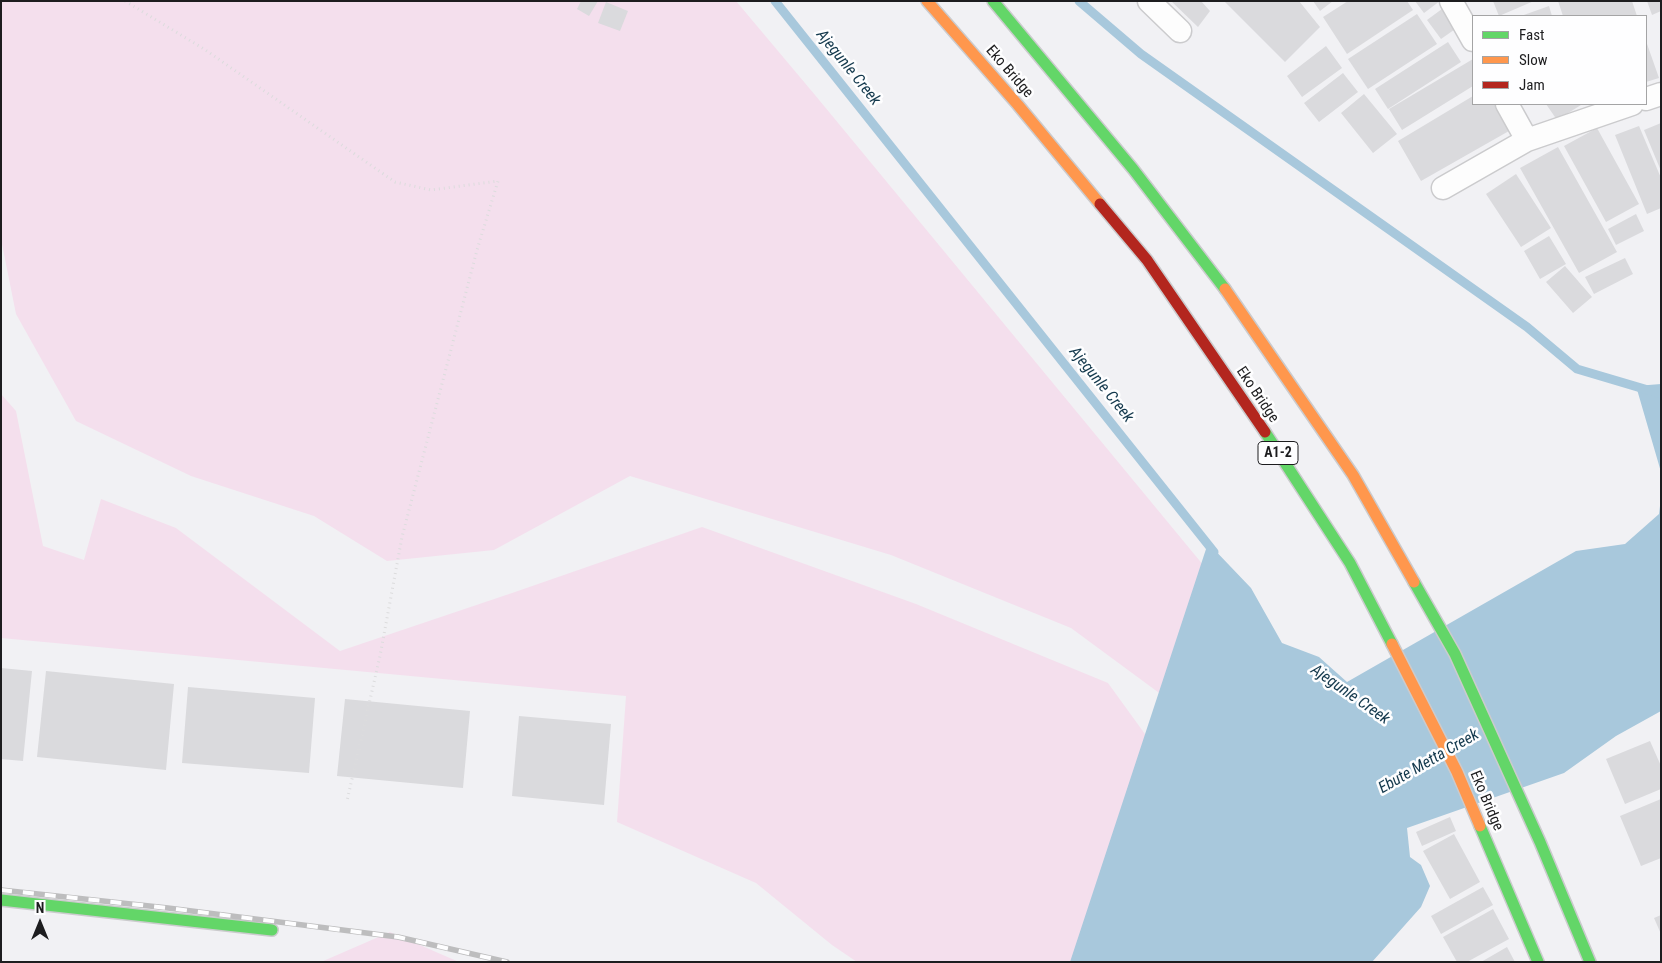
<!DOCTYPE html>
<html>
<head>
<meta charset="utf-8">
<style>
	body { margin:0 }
	#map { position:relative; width:1662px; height:963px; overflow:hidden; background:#f1f1f4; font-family:"Roboto Condensed",sans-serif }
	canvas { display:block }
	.frame { position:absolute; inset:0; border:2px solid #1d1d1f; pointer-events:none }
	.legend { position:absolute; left:1472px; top:15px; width:175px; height:90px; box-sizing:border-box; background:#fefeff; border:1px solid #a4a4a5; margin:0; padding:6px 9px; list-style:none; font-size:15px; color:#1d1d1f }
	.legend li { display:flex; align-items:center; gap:10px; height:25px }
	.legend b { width:25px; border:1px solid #a4a4a5 }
	.north { position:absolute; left:15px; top:898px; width:50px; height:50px; -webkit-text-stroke:4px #fefeff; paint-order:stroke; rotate:0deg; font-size:14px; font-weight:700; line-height:20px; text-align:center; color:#1d1d1f }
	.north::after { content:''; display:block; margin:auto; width:18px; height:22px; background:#1d1d1f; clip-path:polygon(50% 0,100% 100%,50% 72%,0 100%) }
</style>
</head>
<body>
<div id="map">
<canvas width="1662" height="963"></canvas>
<div class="frame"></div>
<ul class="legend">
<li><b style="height:6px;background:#63d668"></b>Fast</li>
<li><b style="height:6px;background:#ff974d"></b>Slow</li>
<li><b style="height:6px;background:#b3261e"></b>Jam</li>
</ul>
<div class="north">N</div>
</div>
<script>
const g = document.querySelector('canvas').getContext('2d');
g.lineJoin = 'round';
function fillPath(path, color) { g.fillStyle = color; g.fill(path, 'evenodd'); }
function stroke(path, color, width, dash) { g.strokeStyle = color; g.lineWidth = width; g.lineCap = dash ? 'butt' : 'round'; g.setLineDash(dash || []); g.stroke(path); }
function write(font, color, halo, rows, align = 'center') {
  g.font = font + ' "Roboto Condensed",sans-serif'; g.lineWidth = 5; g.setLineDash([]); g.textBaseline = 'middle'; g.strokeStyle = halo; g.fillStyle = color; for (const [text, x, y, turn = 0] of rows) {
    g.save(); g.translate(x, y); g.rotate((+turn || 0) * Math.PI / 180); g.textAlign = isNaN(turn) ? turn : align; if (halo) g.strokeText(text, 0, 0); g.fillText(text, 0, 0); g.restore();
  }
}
const green = new Path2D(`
	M1 1H736L815 95 1204 566 1185 712 1071 628 891 555 630 476 494 550 387 561 314 516 191 476 76 421 16 314 1 239Z
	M1 394 16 411 43 546 84 560 101 499 176 528 340 651 515 592 702 527 916 604 1108 683 1150 741 1122 962H857L832 945 756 883 617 822 626 696 1 638Z
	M390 932 459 962H321Z`);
const water = new Path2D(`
	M1661 384V472L1636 386Z
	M1661 498V711L1616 736 1564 773 1407 828 1410 857 1421 865 1430 886 1421 907 1372 962H1070L1208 543 1251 588 1282 643 1319 657 1347 682 1576 551 1625 544 1659 514Z`);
const stream = new Path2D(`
	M775 1 1214 552
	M1079 1 1141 54 1527 327 1577 369 1661 394`);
const building = new Path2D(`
	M581 1H598L589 16 577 9Z
	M1171 1H1201L1210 11 1198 27Z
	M1224 1H1299L1320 27 1285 62Z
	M1313 1H1333L1320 11Z
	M1348 1H1407L1413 10 1347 54 1323 17Z
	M1415 1H1440L1424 13Z
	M1493 1H1534L1499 16Z
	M1558 1H1632L1637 16H1563Z
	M1647 1H1661V11L1652 15Z
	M606 2 628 11 620 31 598 23Z
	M1446 6 1461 25 1441 39 1427 20Z
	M1549 6 1552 16H1521Z
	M1417 14 1437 44 1368 89 1348 59Z
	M1646 41 1659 78 1646 82Z
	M1448 42 1461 62 1388 109 1375 89Z
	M1326 46 1342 68 1302 97 1287 76Z
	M1473 59V86L1402 130 1389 109Z
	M1343 73 1358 92 1319 122 1304 103Z
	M1364 94 1397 134 1373 153 1341 113Z
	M1473 96V104H1502L1516 127 1421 181 1398 141Z
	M1546 104H1581V105L1557 120Z
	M1661 123V171L1644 130Z
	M1639 126 1661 178V208L1647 214 1615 135Z
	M1597 128 1639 204 1606 222 1564 146Z
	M1558 147 1617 252 1579 273 1520 168Z
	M1516 174 1551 228 1521 247 1486 194Z
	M1636 214 1644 231 1616 245 1608 229Z
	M1549 236 1566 264 1540 279 1524 251Z
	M1625 258 1633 274 1594 294 1585 277Z
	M1565 266 1592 297 1573 313 1546 282Z
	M1 668 32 671 23 761 1 759Z
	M46 671 174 684 166 770 37 757Z
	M188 687 315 698 309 773 182 763Z
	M345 699 470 711 463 788 337 776Z
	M519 716 611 724 604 805 512 796Z
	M1650 741 1661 766V789L1625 804 1606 759Z
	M1661 799V858L1641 866 1620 816Z
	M1450 817 1456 831 1422 846 1416 832Z
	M1454 834 1480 882 1450 899 1423 851Z
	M1483 887 1493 905 1441 934 1431 916Z
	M1493 909 1509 939 1467 962H1457L1443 937Z
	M1661 915V934L1654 918Z
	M1507 947 1515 962H1481Z`);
const path = new Path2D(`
	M125 1 204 49 395 182 431 190 498 181 477 250 402 537 380 656 347 801`);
const street = new Path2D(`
	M1149 1 1180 31
	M1451 1 1473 40
	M1646 99 1661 94
	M1507 104 1527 140
	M1443 188 1527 140 1632 104`);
const fast = new Path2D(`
	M993 1 1133 169 1225 289
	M1265 432 1350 563 1392 644
	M1414 582 1455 654 1540 842 1590 962
	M1480 826 1538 962
	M1 900 272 930`);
const slow = new Path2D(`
	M927 1 1018 105 1100 204
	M1225 289 1353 475 1414 582
	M1392 644 1457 772 1480 826`);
const jam = new Path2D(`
	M1100 204 1147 260 1265 432`);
const rail = new Path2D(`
	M1 890 168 908 398 937 507 962`);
const shields = [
	[1278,453,40]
];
const shieldNames = [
	["A1-2",1278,453]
];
const streetNames = [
	["Eko Bridge",1009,72,49],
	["Eko Bridge",1257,395,56],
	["Eko Bridge",1486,801,67]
];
const waterNames = [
	["Ajegunle Creek",848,68,51],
	["Ajegunle Creek",1101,385,51],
	["Ajegunle Creek",1350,695,35],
	["Ebute Metta Creek",1429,762,-30]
];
fillPath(green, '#f4dfed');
fillPath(water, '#a8c8dc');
stroke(stream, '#a8c8dc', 9);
fillPath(building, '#dadadd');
stroke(street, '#cbcbcd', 25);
stroke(fast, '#cbcbcd', 14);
stroke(slow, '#cbcbcd', 14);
stroke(jam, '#cbcbcd', 14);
stroke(path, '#dcdcdd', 3, [1, 4]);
stroke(street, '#fdfdfd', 22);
stroke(fast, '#63d668', 11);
stroke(slow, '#ff974d', 11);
stroke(jam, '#b3261e', 11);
stroke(rail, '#bdbdbe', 5.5);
stroke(rail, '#fefeff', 4, [11]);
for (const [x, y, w] of shields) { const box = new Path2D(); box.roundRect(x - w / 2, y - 11.5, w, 23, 4); g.fillStyle = '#fefeff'; g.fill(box); stroke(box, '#1d1d1f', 1); }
write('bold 14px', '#1d1d1f', null, shieldNames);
write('15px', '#1d1d1f', '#fefeff', streetNames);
write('italic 16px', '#14394d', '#fefeff', waterNames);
</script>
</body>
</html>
